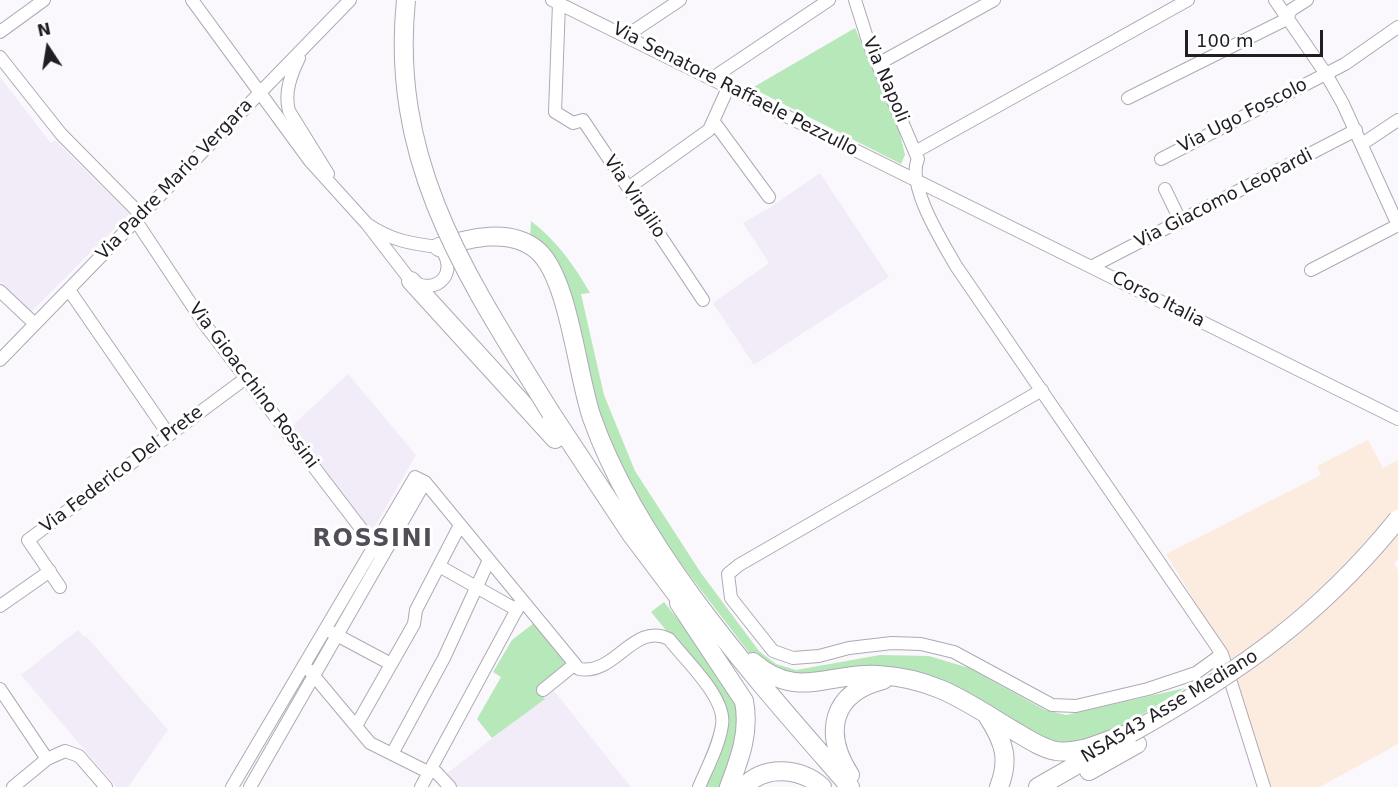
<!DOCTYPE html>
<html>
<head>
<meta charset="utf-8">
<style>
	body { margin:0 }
	#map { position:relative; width:1398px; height:787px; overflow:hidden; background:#fbf8fd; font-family:"DejaVu Sans",sans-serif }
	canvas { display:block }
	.north { position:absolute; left:18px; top:18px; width:60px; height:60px; -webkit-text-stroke:4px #fff; paint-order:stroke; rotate:348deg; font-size:16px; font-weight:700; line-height:24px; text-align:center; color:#201e23 }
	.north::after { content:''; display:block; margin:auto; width:21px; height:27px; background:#201e23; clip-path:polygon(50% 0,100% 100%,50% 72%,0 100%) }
	.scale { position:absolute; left:1185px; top:30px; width:138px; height:27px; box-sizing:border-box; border:3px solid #201e23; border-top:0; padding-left:8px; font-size:18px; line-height:21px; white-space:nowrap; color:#201e23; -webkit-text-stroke:4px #fff; paint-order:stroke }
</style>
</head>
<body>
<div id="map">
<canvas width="1398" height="787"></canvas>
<div class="north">N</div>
<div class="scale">100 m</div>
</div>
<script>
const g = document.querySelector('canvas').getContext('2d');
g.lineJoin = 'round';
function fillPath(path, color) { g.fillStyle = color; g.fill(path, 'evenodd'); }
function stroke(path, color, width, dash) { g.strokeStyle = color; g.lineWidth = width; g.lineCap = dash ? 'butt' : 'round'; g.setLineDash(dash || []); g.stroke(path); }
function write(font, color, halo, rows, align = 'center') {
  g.font = font + ' "DejaVu Sans",sans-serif'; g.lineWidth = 6; g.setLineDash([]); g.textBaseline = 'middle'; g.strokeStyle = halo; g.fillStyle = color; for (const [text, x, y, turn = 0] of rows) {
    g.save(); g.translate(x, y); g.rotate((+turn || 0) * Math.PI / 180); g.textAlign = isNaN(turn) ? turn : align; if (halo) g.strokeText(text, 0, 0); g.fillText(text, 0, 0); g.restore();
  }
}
const industrial = new Path2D(`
	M1368 440 1383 468 1398 460V560L1394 563 1398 571V744L1320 787H1268L1226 653 1166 554 1321 475 1317 466Z`);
const built = new Path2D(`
	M0 77 51 143 55 140 129 214 30 313 0 281Z
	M820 173 889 277 754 365 713 303 769 263 743 223 771 207Z
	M348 374 416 455 371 533 291 427Z
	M78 630 84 637 86 636 168 730 128 787H116L21 675Z
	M554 691 631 787H457L446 774Z`);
const green = new Path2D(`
	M855 28 900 134 905 155 901 164 752 88Z
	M531 221C557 241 574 265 590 293L581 294 604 395 635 471 701 573 759 651 776 664 796 670 880 655 929 656 969 668 1045 710 1066 715 1185 688 1106 737 1059 748 952 685 793 680 754 659 674 555 621 475 599 424 568 295 530 239Z
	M664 602 730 684 742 721 722 787H703L726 722 683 651 651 612Z
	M534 623 568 665 537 690 545 699 492 738 477 719 501 677 493 672 512 640Z`);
const minor = new Path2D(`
	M192 0 310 161 367 224 411 281C439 297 460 270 439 247 411 244 390 240 367 224
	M552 0 1398 419
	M855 0 869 44 918 159
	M1275 0 1326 74 1343 104 1398 225 1311 270
	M559 3 555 112 573 123 583 120 703 300
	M0 32 44 0
	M626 36 680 0
	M0 57 61 134 141 215
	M299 58C291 75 284 92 289 111L328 174
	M878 64 994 0
	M711 79 829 0
	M1128 98 1287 19 1291 10 1307 0
	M714 122 769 197
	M1362 144 1398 120
	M915 152 1188 0
	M918 159C906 185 943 243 956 266L1222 654 1264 787
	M1161 159 1345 64 1398 27
	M628 188 709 130 728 88
	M1165 189 1181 222
	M136 221 203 322 382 556
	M1091 267 1356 130
	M69 290 169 435
	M0 291 35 324
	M0 360 350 0
	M1042 390 739 565 728 574 731 598 773 651 793 658 819 656 849 648 892 643 921 644 954 652 1052 705 1076 706 1148 689 1196 673 1222 654
	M439 566 517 610
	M60 587 28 540 246 378
	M0 606 50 571
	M331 632 391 664
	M309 670 370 743 428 772H436L450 787
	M0 689 47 759
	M543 690 575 664
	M356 726 414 624 416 610 460 525
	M392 754 444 658 489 560
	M13 787 47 759 65 751 79 756 106 787
	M232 787 415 477 425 482 579 669C615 676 634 621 669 639 685 660 727 698 722 725 719 746 707 768 699 787
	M250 787 425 482
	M421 787 522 600`);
const highway = new Path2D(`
	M439 247C470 238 511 227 538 251 569 279 577 375 592 418 639 551 758 681 850 787
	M411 281 555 439
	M551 413 631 534 689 611
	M679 603 744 701C750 732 740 758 729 787
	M753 662C797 701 829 672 878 675 934 678 965 701 1011 729 1025 737 1040 748 1056 751 1081 755 1107 739 1131 733
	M988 717C1004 742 1010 759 999 787
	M1089 771 1137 744
	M850 775C823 733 831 693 883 680
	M744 787C765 764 801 768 822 787
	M1038 787 1101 751`);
const highwayBridge = new Path2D(`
	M406 0C389 165 469 280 551 413
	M1131 733C1238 673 1320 616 1398 519`);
const streetNames = [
	["Via Napoli",885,80,67],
	["Via Senatore Raffaele Pezzullo",735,90,27],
	["Via Ugo Foscolo",1243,116,-27],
	["Via Padre Mario Vergara",175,180,-46],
	["Via Virgilio",634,197,56],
	["Via Giacomo Leopardi",1224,199,-27],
	["Corso Italia",1158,300,27],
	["Via Gioacchino Rossini",253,386,53],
	["Via Federico Del Prete",122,470,-37],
	["NSA543 Asse Mediano",1170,707,-31]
];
const districtNames = [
	["ROSSINI",373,540]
];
fillPath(industrial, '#fcece0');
fillPath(built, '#f1ecf8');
fillPath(green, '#b6e8ba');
stroke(minor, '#aea9b5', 14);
stroke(highway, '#aea9b5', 20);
stroke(minor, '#fff', 12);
stroke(highway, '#fff', 18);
stroke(highwayBridge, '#aea9b5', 20, []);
stroke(highwayBridge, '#fff', 18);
write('18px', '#201e23', '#fff', streetNames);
g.letterSpacing = '1.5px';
write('bold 24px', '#524e58', '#fff', districtNames);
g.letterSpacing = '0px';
</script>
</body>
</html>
